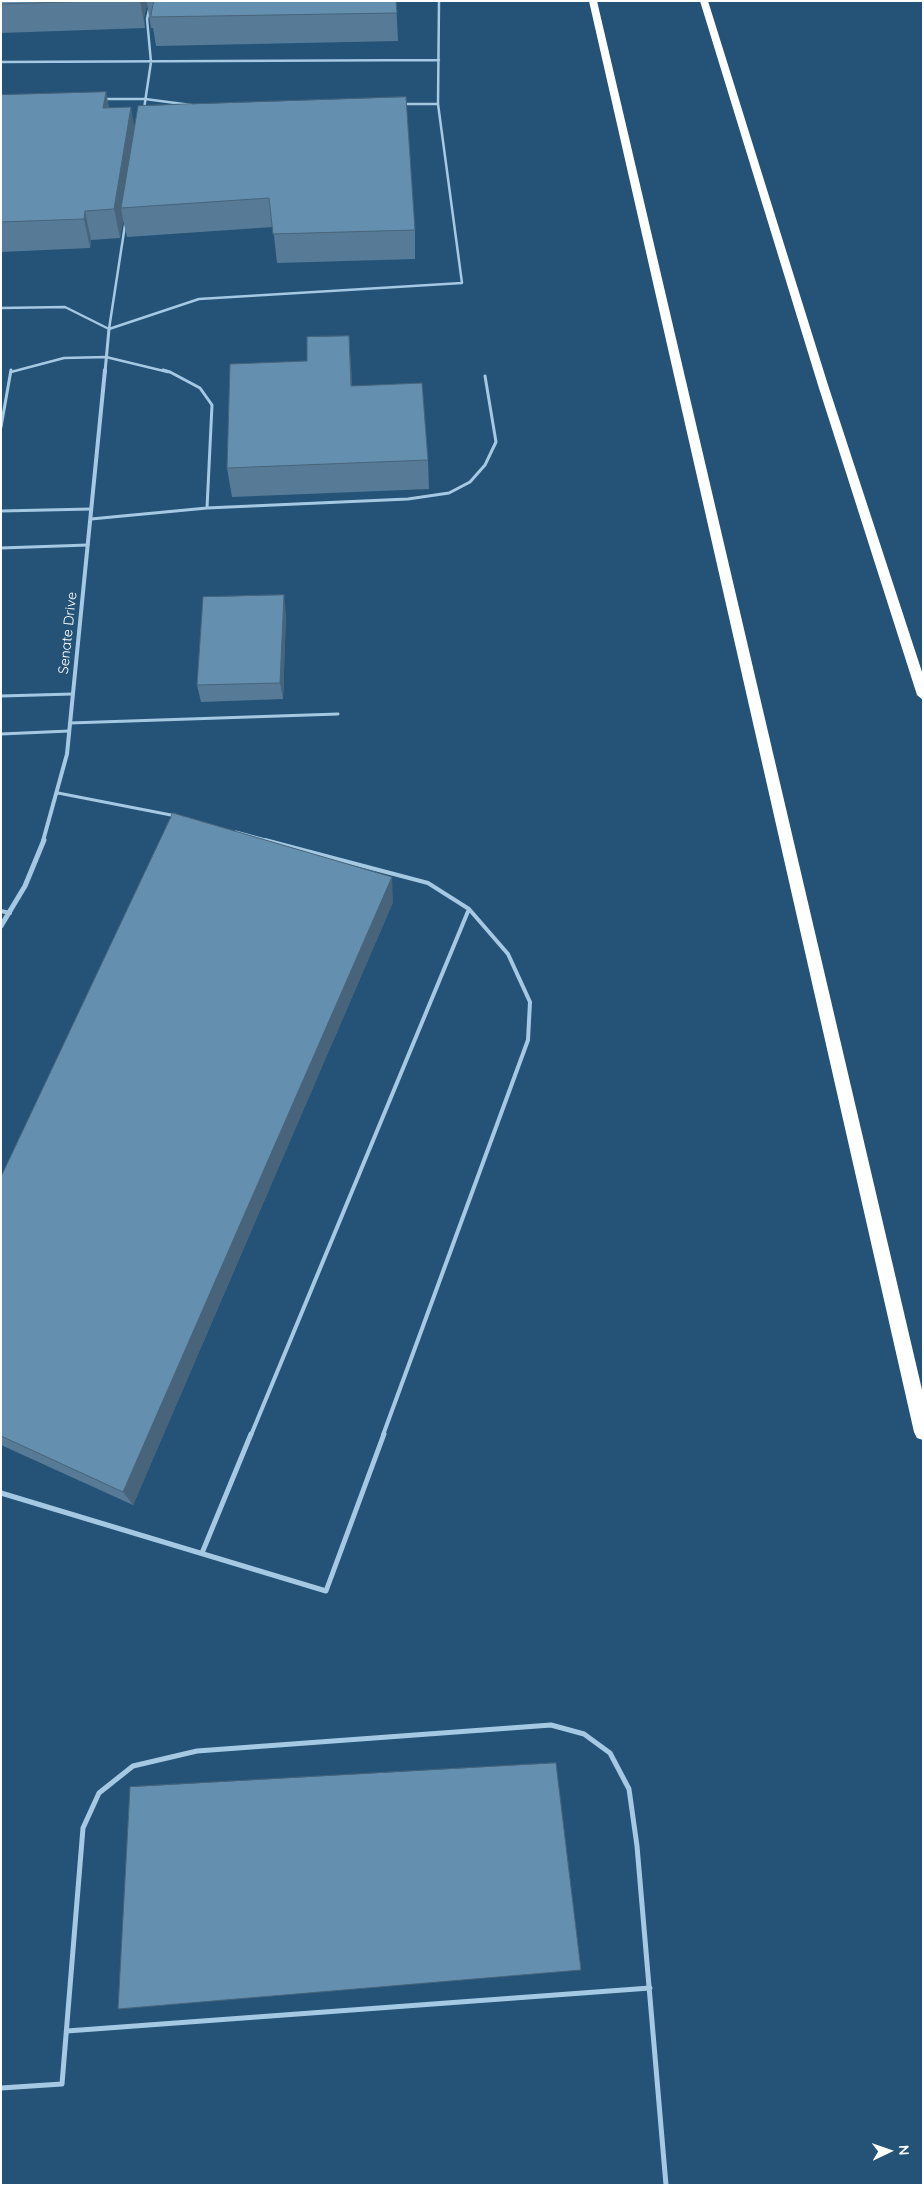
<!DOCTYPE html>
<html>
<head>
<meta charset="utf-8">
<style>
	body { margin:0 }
	#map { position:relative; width:924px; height:2186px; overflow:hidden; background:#245377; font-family:Quicksand,sans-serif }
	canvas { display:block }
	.frame { position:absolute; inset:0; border:2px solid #fff; pointer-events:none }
	.north { position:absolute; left:864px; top:2126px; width:50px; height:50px; -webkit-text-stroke:4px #245377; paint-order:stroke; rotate:87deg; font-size:14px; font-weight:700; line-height:20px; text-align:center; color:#fff }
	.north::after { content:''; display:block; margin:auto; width:18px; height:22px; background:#fff; clip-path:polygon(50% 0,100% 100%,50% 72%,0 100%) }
</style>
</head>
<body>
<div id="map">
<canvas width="924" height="2186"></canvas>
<div class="frame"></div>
<div class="north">N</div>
</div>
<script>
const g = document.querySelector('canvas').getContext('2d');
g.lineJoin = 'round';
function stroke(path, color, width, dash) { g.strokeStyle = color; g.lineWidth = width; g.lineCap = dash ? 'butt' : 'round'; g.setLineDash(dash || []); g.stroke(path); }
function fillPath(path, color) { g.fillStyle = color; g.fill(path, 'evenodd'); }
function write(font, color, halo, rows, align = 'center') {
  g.font = font + ' Quicksand,sans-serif'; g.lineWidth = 4; g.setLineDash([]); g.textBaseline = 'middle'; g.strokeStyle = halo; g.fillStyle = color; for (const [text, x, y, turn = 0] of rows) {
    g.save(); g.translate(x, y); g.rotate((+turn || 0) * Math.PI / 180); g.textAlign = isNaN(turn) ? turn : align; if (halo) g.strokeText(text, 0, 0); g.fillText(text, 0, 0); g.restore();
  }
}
const laneFar3 = new Path2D(`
	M1 62 439 60
	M103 99H145L191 105
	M403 104H438
	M144 109 151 62 147 19 151 1
	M1 308 65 307 109 329 199 299 462 283 438 104 439 1
	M109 329 125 225
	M11 372 64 358 106 357 168 372`);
const laneFar2 = new Path2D(`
	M1 427 11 370
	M207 508 408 499 449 493 470 482 485 465 496 442 485 376
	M1 511 91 509
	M91 519 207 508 212 405 200 388 170 372 163 370
	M1 548 88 545
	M1 696 73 694
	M70 723 338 714
	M1 734 69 731
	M58 793 176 816
	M236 832 269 841`);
const laneFar1 = new Path2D(`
	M265 840 428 883 469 909 508 954 530 1002 528 1040 383 1435
	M1 911 10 913
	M251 1435 469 909`);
const lane = new Path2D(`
	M1 1493 326 1591 384 1434
	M202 1553 251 1434
	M67 2031 650 1988
	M1 2088 62 2084 83 1828 99 1793 133 1766 197 1751 551 1725 584 1734 610 1753 629 1789 637 1846 666 2185`);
const streetFar2 = new Path2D(`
	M105 372 109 329`);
const streetFar1 = new Path2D(`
	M43 841 67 754 105 370`);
const street = new Path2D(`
	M1 926 25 886 44 840`);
const highway = new Path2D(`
	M589 1H597L923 1394V1440L917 1438 914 1432Z
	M700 1H708L828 385 923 675V700L917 695 818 385Z`);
const wall = new Path2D(`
	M1 1H396L398 41 156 46 153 28H151L147 4 144 18 145 28 1 33Z
	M106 92 109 108 134 125 415 230V259L277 263 273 227 127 237 123 220 120 238 91 240 90 248 1 252V95Z
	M349 336 352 386 428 460 429 489 232 497 227 468 307 361Z
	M286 612 283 699 201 702 197 685Z
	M393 902 133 1505 1 1445V1177Z`);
const shadedWall = new Path2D(`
	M140 1H147V4L144 18 145 28Z
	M106 92 111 121 103 108Z
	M131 107 136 135 121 208 123 220 120 238 114 209Z
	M85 211 91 240 90 248 84 219Z
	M349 336 351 364 354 415 351 386Z
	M284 595 286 612 283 699 280 683Z
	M392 877 393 902 133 1505 123 1492Z`);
const building = new Path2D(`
	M1 1H98L1 4Z
	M154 1H396L397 13 151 17Z
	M106 92 103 108 131 107 114 209 85 211 84 219 1 222V95Z
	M406 97 415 230 273 234 269 198 121 208 138 106Z
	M349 336 351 386 422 383 428 460 227 468 230 364 307 361V337Z
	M284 595 280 683 197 685 203 597Z
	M173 813 392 877 123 1492 1 1436V1177Z
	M556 1763 581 1970 118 2009 130 1787Z`);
const streetNames = [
	["Senate Drive",68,633,-84]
];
stroke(laneFar3, '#a5c9e3', 2.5);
stroke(laneFar2, '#a5c9e3', 3);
stroke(laneFar1, '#a5c9e3', 4);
stroke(lane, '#a5c9e3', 5);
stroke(streetFar2, '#a5c9e3', 3);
stroke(streetFar1, '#a5c9e3', 4);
stroke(street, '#a5c9e3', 5);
fillPath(highway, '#fff');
fillPath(wall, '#577b96');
fillPath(shadedWall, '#47647a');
fillPath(building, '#658fae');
stroke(building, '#47647a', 1);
write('14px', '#fff', '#245377', streetNames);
</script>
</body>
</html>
